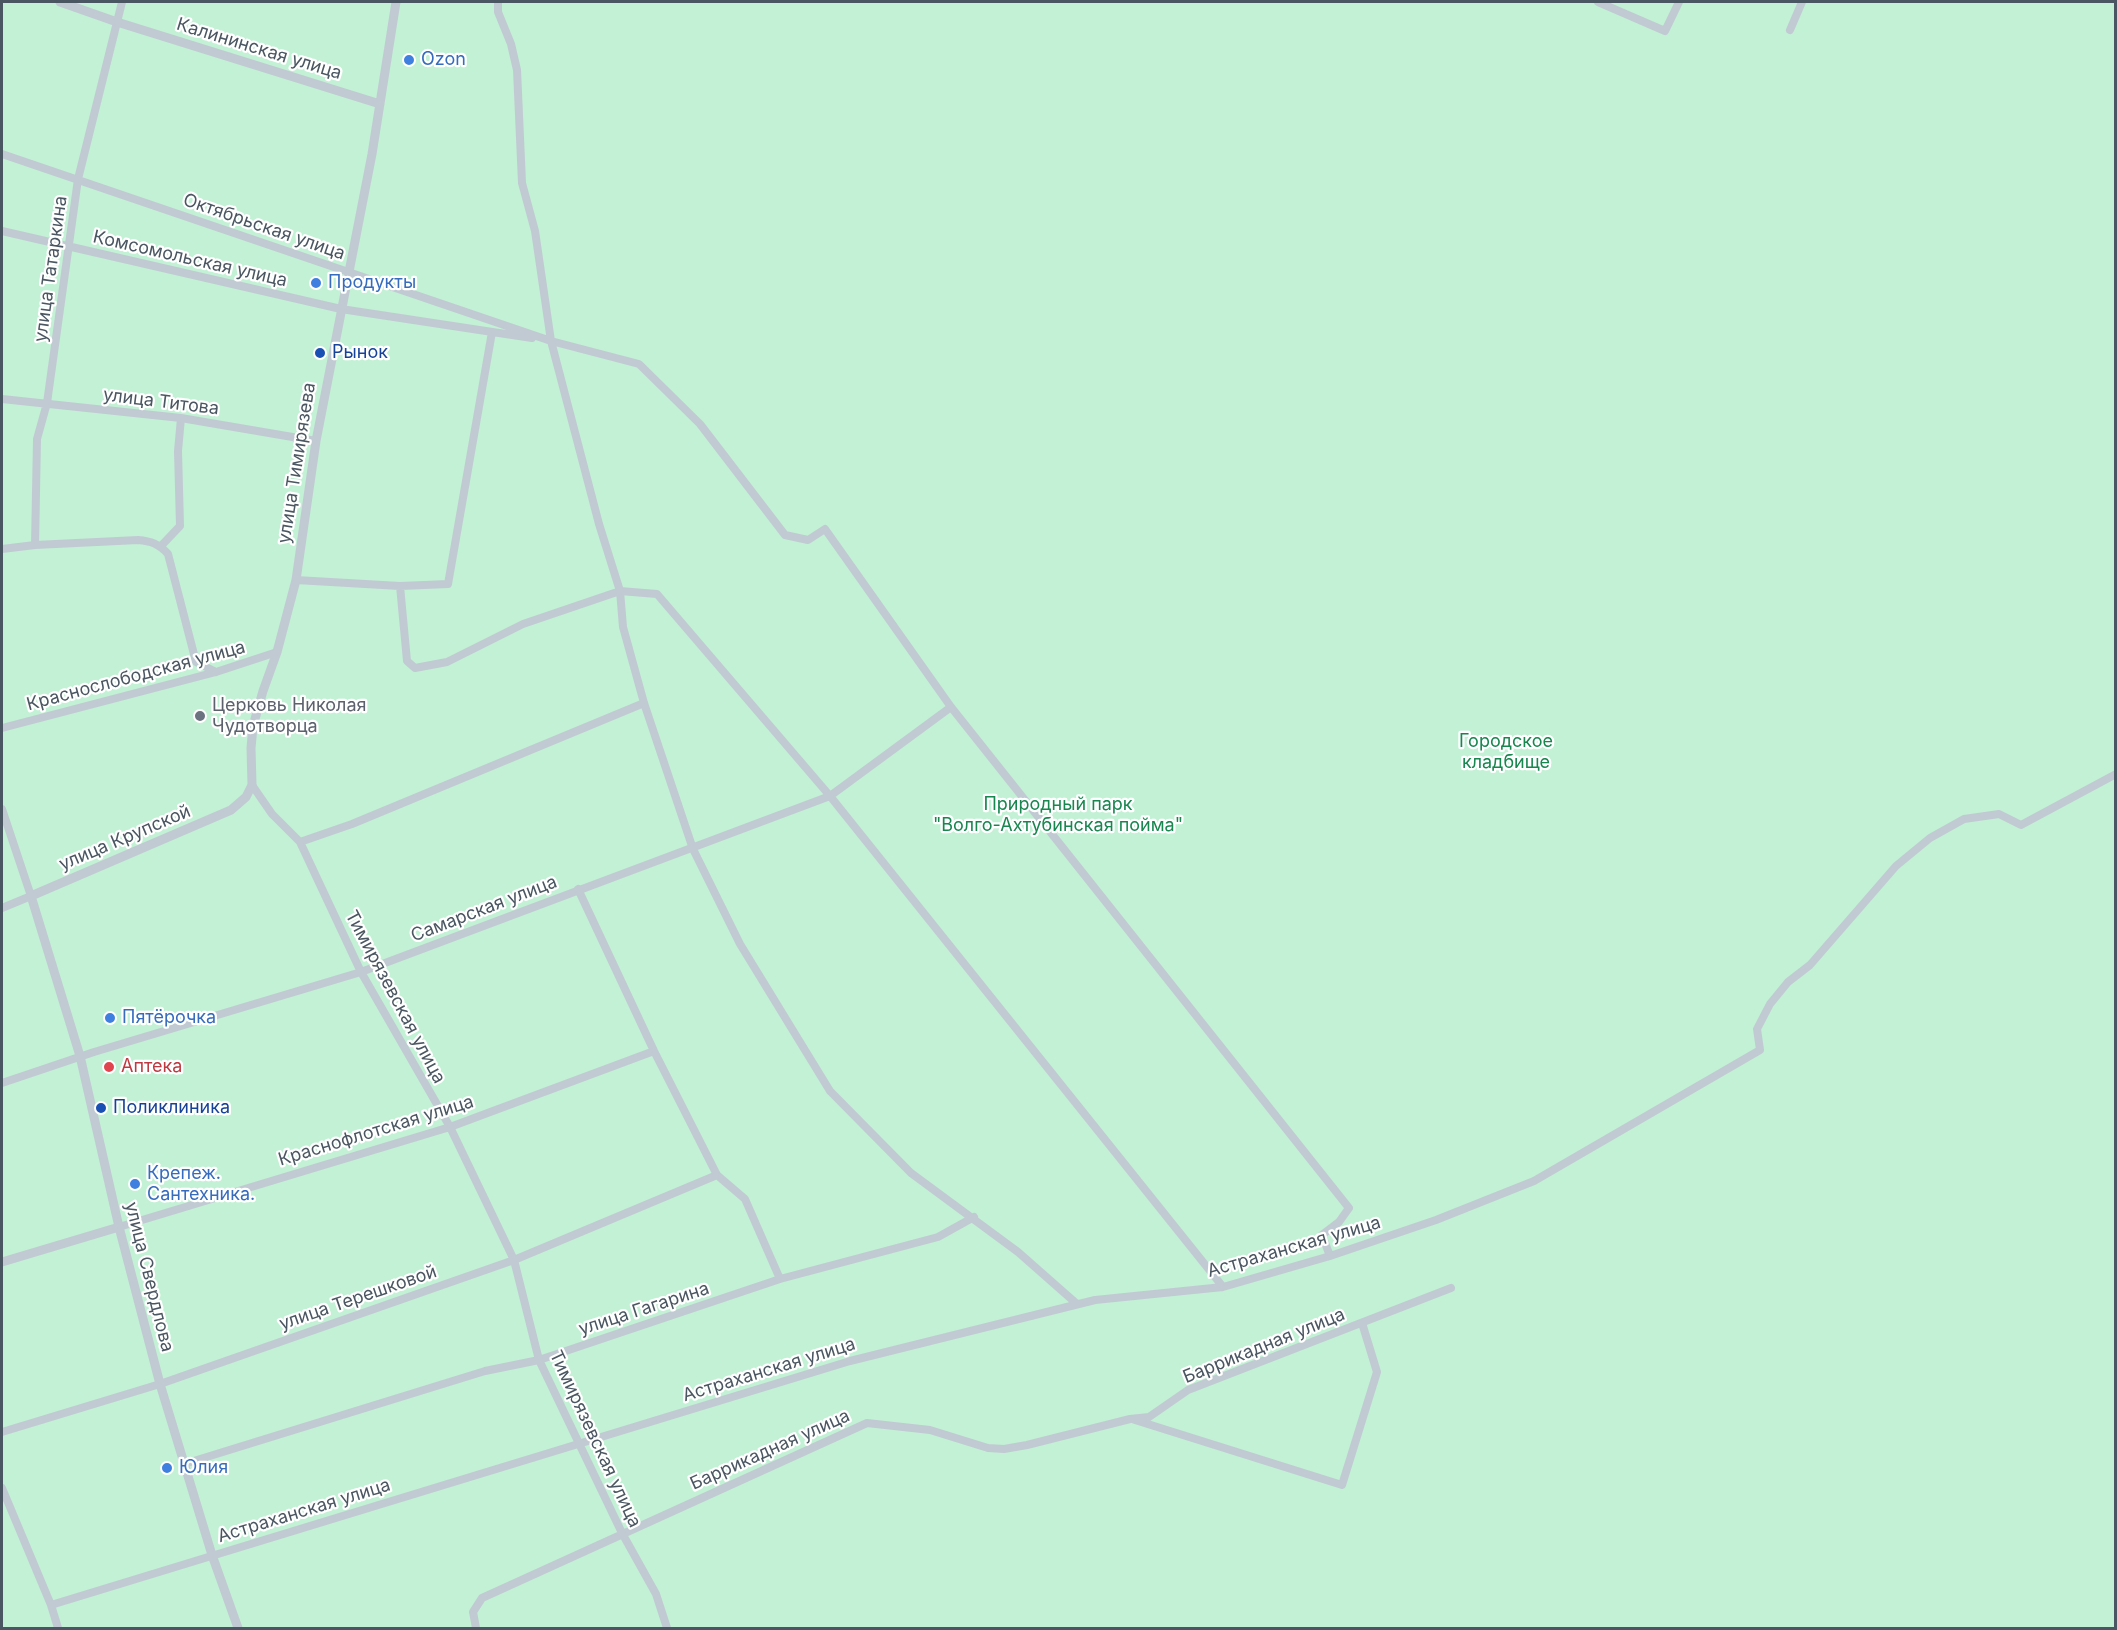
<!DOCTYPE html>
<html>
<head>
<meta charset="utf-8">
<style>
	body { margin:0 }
	#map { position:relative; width:2117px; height:1630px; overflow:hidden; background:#f5f3f3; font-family:Inter,sans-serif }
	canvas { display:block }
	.frame { position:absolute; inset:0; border:3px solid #4a5661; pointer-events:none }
</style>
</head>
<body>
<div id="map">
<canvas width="2117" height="1630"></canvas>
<div class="frame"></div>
</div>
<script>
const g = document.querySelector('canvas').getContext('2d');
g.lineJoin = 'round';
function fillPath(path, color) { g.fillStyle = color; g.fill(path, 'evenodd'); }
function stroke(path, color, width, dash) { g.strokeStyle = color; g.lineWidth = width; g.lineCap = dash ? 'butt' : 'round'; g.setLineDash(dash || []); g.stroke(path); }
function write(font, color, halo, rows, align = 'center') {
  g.font = font + ' Inter,sans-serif'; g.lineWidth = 4.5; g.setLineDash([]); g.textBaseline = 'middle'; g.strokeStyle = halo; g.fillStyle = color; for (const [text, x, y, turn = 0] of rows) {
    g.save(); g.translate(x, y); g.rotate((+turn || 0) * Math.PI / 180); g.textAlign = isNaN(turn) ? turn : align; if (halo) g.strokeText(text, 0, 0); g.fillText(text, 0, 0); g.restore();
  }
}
const green = new Path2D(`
	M2 2H2115V1628H2Z`);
const minor = new Path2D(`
	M498 2V12L511 44 517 70 522 183 535 231 551 341 599 524 620 591 623 627 644 703 693 849 740 944 830 1091 911 1173 1018 1252 1077 1304
	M1598 2 1665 31 1679 2
	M1790 30 1802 2
	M2 154 551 341 639 364 700 424 785 535 808 540 825 529 951 707 1349 1208 1339 1222 1322 1235 1330 1256
	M2 231 341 309 532 338
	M2 399 181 418 316 441
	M35 545 37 439 47 403 78 179 122 2
	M161 546 180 526 178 451 181 418
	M2 549 35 545 138 540C151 541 159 544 168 554L196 662 216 672
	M296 580 400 586 448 584 492 332
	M400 586 407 661 415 668 447 662 523 624 620 591 657 594 830 796 1223 1287
	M2 728 216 672 277 652
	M252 785 272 814 300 842 361 972 450 1127 514 1260 539 1360 622 1533 656 1594 667 1628
	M2 809 31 896 2 908
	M300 842 352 824 644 703
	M578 889 654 1051 717 1175 745 1199 780 1279
	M2 1083 94 1052 361 972 830 796 951 707
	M119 1227 450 1127 654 1051
	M1135 1420 1342 1485 1377 1372 1362 1323
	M2 1432 160 1384 514 1260 717 1175
	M184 1464 485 1371 539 1360 780 1279 938 1237 974 1217
	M2 1488 51 1605 58 1628
	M51 1605 850 1361 1095 1300 1223 1287 1330 1256 1436 1220 1534 1181 1760 1050 1757 1029 1770 1004 1788 982 1810 965 1896 866 1930 838 1964 819 1999 814 2021 825 2116 774
	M476 1628 473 1612 482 1598 867 1423 930 1430 988 1448 1004 1449 1027 1445 1130 1419 1149 1417 1188 1390 1451 1288`);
const tertiary = new Path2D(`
	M60 2 117 22 380 104
	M2 1262 119 1227
	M238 1628 212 1555 160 1384 119 1227 80 1056 31 896 231 810 246 797 252 785 251 748 253 726 263 691 277 652 296 580 316 441 372 154 396 2`);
const markers = [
	[409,60,6,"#3f7fe0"],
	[316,283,6,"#3f7fe0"],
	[320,353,6,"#1a4fb4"],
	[200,716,6,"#6b7280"],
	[110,1018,6,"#3f7fe0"],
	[109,1067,6,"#e0444e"],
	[101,1108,6,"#1a4fb4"],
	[135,1184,6,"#3f7fe0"],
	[167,1468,6,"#3f7fe0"]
];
const streetNames = [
	["Калининская улица",259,49,17],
	["Октябрьская улица",264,227,19],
	["Комсомольская улица",190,259,13],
	["улица Татаркина",51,269,-82],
	["улица Титова",161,402,7],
	["улица Тимирязева",297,463,-81],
	["Краснослободская улица",136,676,-15],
	["улица Крупской",125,838,-23],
	["Самарская улица",484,909,-21],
	["Тимирязевская улица",395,997,62],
	["Краснофлотская улица",376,1131,-17],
	["Астраханская улица",1294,1247,-16],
	["улица Свердлова",149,1277,76],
	["улица Терешковой",358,1298,-19],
	["улица Гагарина",644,1309,-18],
	["Баррикадная улица",1264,1346,-22],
	["Астраханская улица",769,1370,-17],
	["Тимирязевская улица",595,1439,65],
	["Баррикадная улица",770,1450,-24],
	["Астраханская улица",304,1511,-17]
];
const shopNames = [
	["Ozon",421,60],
	["Продукты",328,283],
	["Пятёрочка",122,1018],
	["Крепеж.",147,1174],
	["Сантехника.",147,1195],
	["Юлия",179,1468]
];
const transitNames = [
	["Рынок",332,353],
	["Поликлиника",113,1108]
];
const worshipNames = [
	["Церковь Николая",212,706],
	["Чудотворца",212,727]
];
const parkNames = [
	["Городское",1506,742],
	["кладбище",1506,763],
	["Природный парк",1058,805],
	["\"Волго-Ахтубинская пойма\"",1058,826]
];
const healthNames = [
	["Аптека",121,1067]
];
fillPath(green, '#c3f1d5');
stroke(minor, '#c1cad2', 8);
stroke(tertiary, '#c1cad2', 9);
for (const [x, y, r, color] of markers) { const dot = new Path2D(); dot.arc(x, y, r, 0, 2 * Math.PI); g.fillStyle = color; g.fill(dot); stroke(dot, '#fff', 2); }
write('18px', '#4a5661', '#fff', streetNames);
write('18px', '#366cbe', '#fff', shopNames, 'left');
write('18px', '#164399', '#fff', transitNames, 'left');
write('18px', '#5b616d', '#fff', worshipNames, 'left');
write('18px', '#17864f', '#fff', parkNames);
write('18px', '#be3a42', '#fff', healthNames, 'left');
</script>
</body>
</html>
